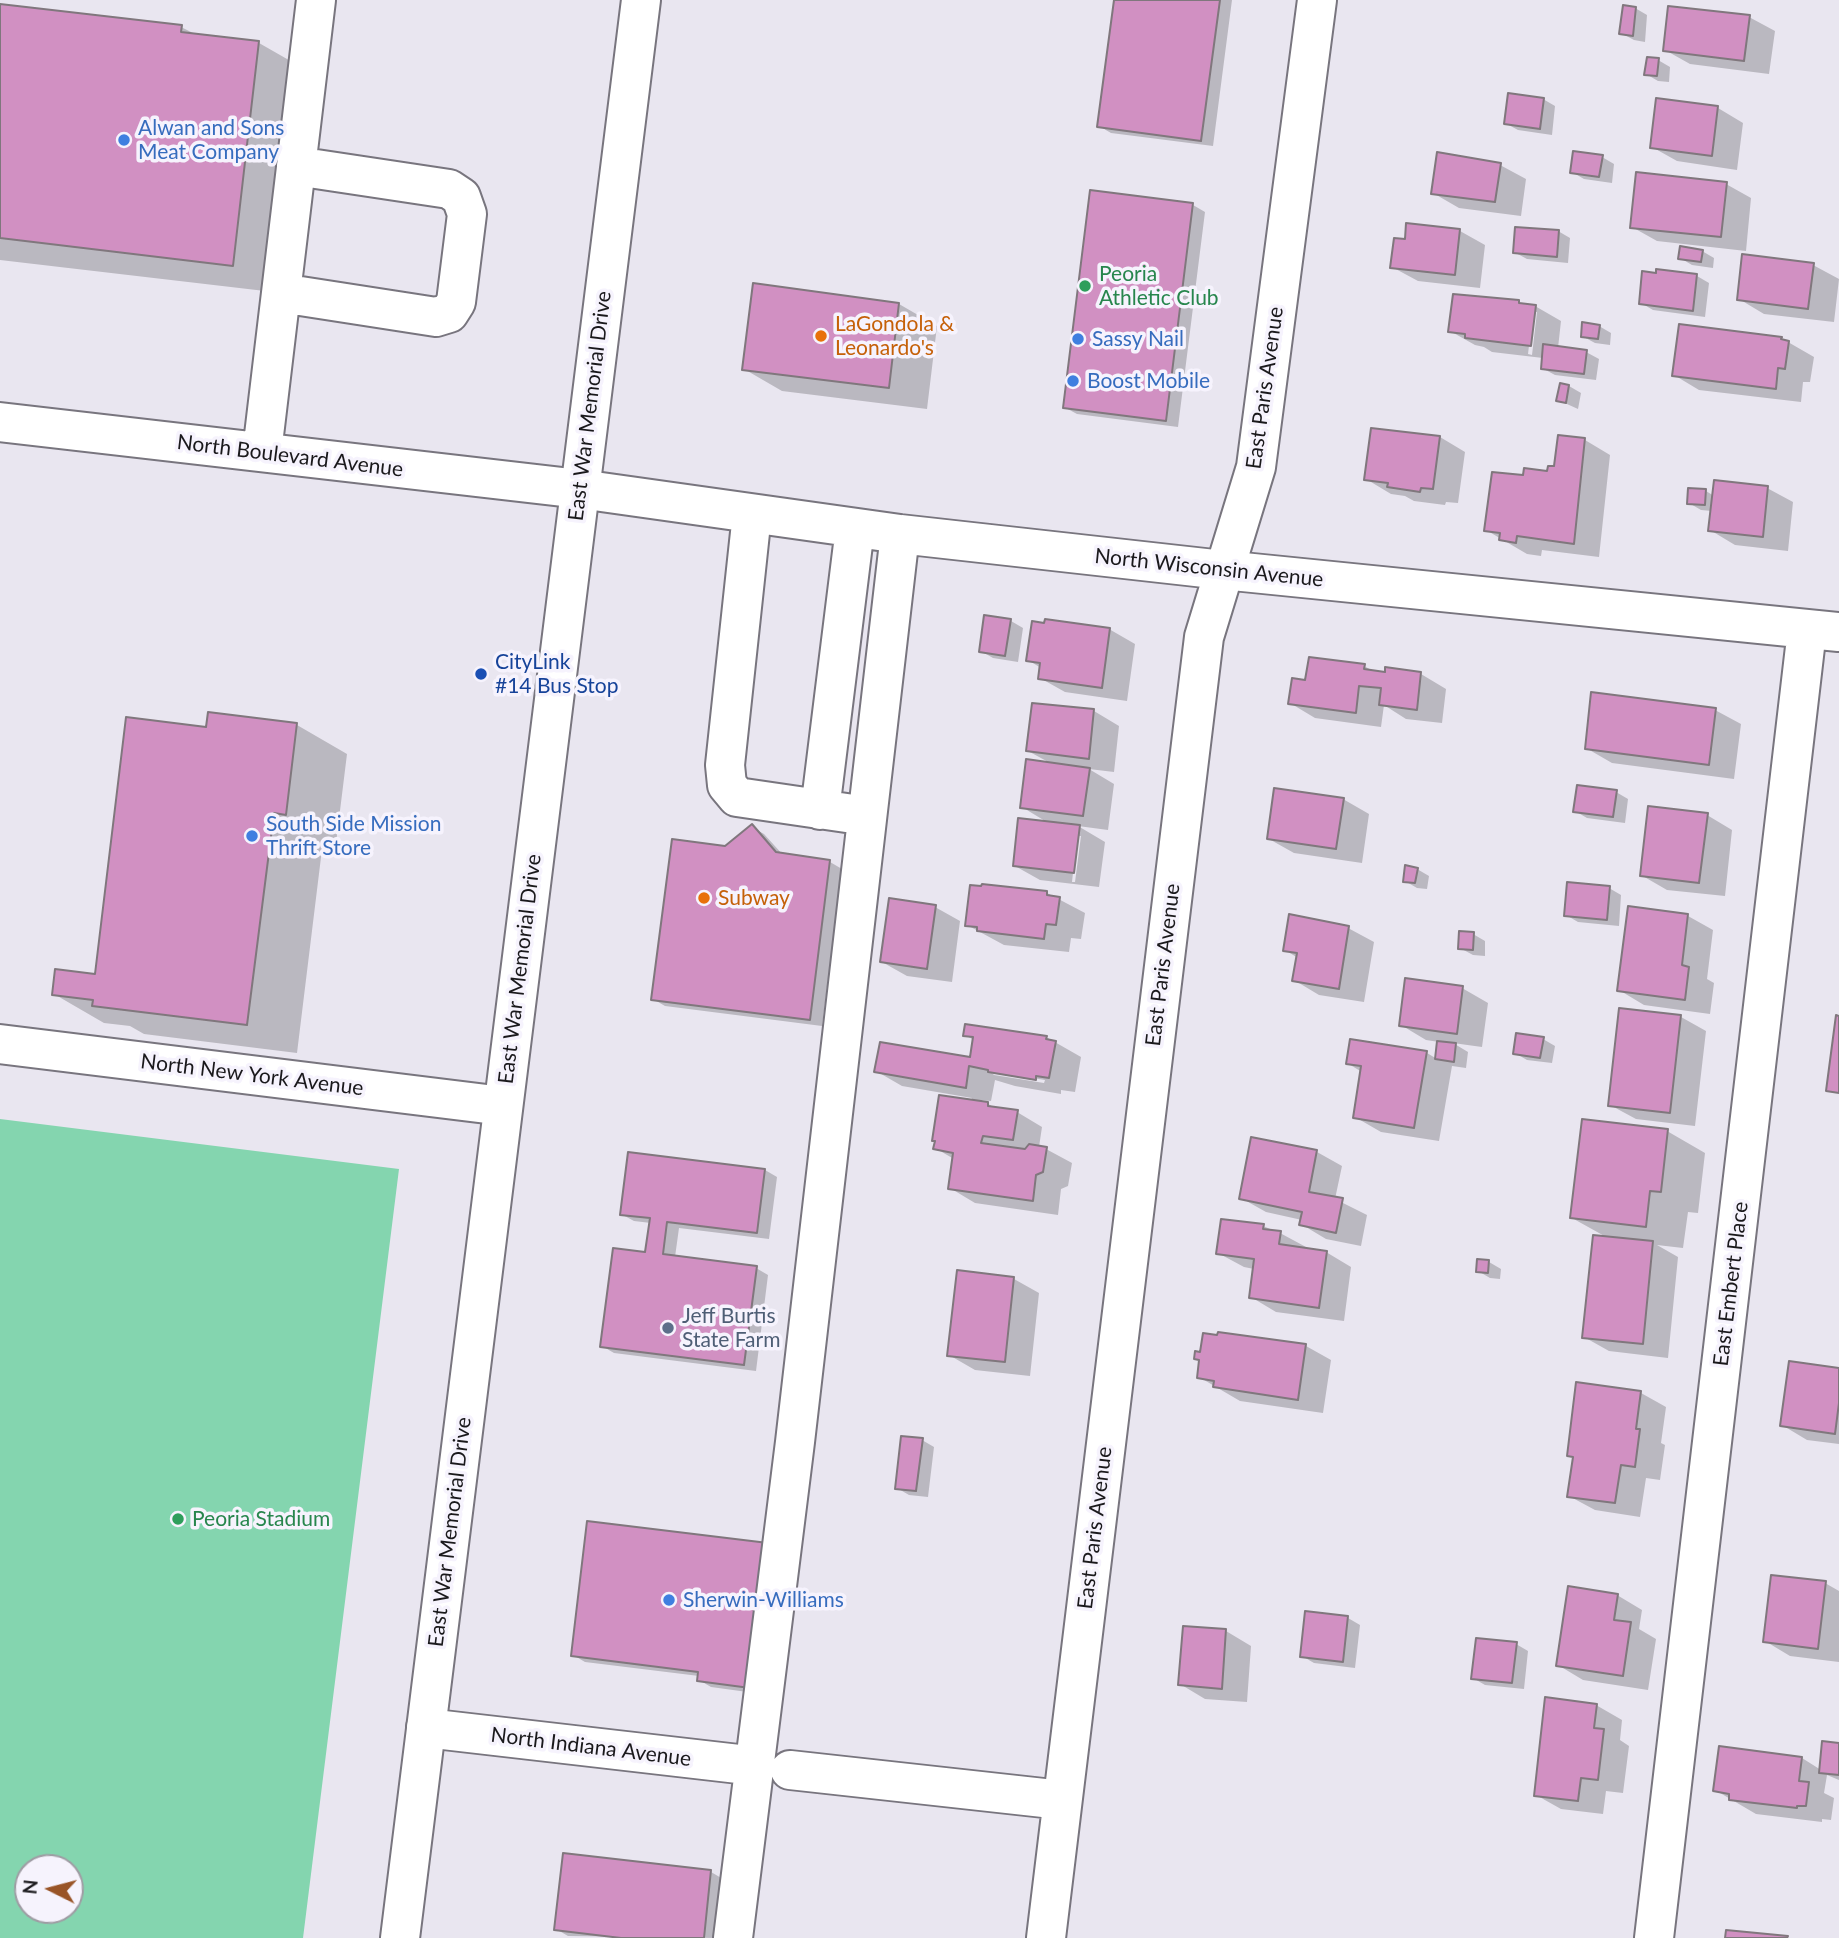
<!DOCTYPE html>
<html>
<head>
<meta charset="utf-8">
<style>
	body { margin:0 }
	#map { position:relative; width:1839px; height:1938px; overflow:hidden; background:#e9e6f0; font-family:Lato,sans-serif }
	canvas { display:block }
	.north { position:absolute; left:14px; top:1854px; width:70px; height:70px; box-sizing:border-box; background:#f6f3fd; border:2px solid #9e9ca3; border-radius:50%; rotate:276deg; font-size:19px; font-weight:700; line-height:28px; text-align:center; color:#1a191c }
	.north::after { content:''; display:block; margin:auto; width:24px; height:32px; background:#995427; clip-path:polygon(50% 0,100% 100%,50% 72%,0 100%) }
</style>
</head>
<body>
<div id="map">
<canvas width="1839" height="1938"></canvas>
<div class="north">N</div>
</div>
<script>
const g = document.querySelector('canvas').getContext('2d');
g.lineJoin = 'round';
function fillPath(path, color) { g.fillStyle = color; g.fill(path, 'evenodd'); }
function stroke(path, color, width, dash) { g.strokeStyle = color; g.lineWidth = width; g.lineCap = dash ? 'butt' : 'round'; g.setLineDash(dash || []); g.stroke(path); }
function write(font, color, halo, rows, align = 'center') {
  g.font = font + ' Lato,sans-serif'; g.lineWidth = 7; g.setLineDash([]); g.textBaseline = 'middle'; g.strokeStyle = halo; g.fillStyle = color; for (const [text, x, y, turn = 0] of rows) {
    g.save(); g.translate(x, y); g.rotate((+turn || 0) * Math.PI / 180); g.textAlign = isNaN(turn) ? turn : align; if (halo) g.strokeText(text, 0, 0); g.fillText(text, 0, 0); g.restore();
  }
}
const green = new Path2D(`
	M0 1119 399 1169 303 1938H0ZM28 1868H70V1910H28Z`);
const shadow = new Path2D(`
	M1116 0H1232L1213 146 1111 133 1099 126Z
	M0 5 181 27 197 35 259 43 308 71 282 293 0 260Z
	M1635 8 1647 15 1645 42 1634 40 1621 33Z
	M1749 17 1775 31 1769 74 1690 64 1665 50Z
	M1658 60 1670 67 1669 82 1658 81 1646 74Z
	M1543 99 1555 106 1552 135 1518 130 1505 123Z
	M1658 100 1718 108 1743 123 1737 170 1677 161 1652 147Z
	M1602 157 1614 164 1612 183 1584 179 1572 172Z
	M1500 165 1526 179 1521 216 1459 208 1433 193Z
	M1726 184 1751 198 1746 251 1657 241 1632 227Z
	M1092 192 1193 205 1205 212 1178 427 1077 414 1064 407Z
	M1460 231 1485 245 1480 288 1418 281 1392 267 1406 241Z
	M1558 231 1570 238 1568 263 1527 259 1514 252Z
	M1702 251 1714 258 1713 268 1692 265 1680 258Z
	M1813 265 1839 279 1834 322 1764 314 1739 299Z
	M1697 276 1709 283 1705 317 1653 310 1641 303Z
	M754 285 899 304 937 326 927 409 782 391 744 369Z
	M1518 301 1525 305 1535 306 1561 321 1558 348 1586 352 1599 359 1596 380 1555 375 1542 368 1543 358 1492 352 1484 347 1475 345 1450 331ZM1533 312H1537L1532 355 1528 354Z
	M1599 326 1611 333 1610 345 1595 343 1582 336Z
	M1781 338 1814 357 1810 382H1803L1801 402 1699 390 1674 375Z
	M1569 386 1581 393 1578 409 1558 400Z
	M1373 430 1440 437 1465 452 1458 503 1446 502 1445 505 1414 501 1405 496 1391 494 1366 479Z
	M1559 437 1585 440 1610 455 1599 557 1542 550 1541 556 1527 554 1486 530 1525 477 1549 473 1555 468Z
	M1767 488 1793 502 1788 551 1735 545 1710 530 1712 511 1701 510 1689 503 1706 491 1714 496Z
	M986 617 1011 621 1023 628 1018 662 993 658 981 651Z
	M1109 629 1135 644 1127 701 1065 692 1040 678 1041 668 1028 660Z
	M1364 666 1375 672 1421 674 1446 689 1442 723 1406 719 1384 705 1381 727 1315 718 1290 703Z
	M1033 705 1094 711 1119 726 1114 772 1089 769 1114 784 1108 830 1078 826 1105 842 1099 887 1040 880 1015 866 1050 824 1022 807 1052 764 1028 751ZM1077 836H1081L1075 882H1072Z
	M1715 710 1741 724 1734 779 1612 763 1586 748Z
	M210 714 297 725 347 754 336 843 323 841 297 1053 144 1034 130 1026 104 1023 54 994 96 976 208 729Z
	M1616 792 1628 799 1625 823 1587 818 1575 811Z
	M1343 799 1369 814 1362 863 1294 853 1269 839Z
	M1707 815 1732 830 1725 896 1667 890 1641 875Z
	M752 827 764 834 783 855 830 862 842 869 822 1026 665 1006 653 999 726 848Z
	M1417 869 1429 876 1427 889 1417 888 1405 881Z
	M1609 888 1621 895 1619 926 1578 922 1566 915Z
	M1047 893 1085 913 1081 939 1071 938 1069 952 1004 945 967 925Z
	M935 907 960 921 952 982 907 976 882 962Z
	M1629 908 1688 916 1713 930 1707 979 1714 983 1710 1014 1644 1005 1619 990Z
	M1348 928 1374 942 1364 1002 1319 995 1294 980 1298 958 1285 950Z
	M1473 934 1485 941V956L1473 955 1460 948Z
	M1462 988 1488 1003 1482 1047 1453 1043 1468 1052 1466 1068 1452 1066 1439 1141 1381 1132 1355 1117 1362 1072 1347 1063 1427 1053 1437 1059 1439 1042 1426 1040 1401 1025Z
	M1621 1010 1681 1017 1706 1031 1695 1126 1636 1119 1610 1105Z
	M965 1035 1046 1037 1081 1057 1075 1092 1061 1090V1094L1015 1086 995 1080 991 1101 981 1100 997 1109 1017 1112 1042 1127 1039 1147 1046 1149 1072 1163 1068 1186 1061 1189 1058 1215 975 1203 950 1188 954 1159 935 1148 972 1098 902 1086 876 1071 971 1059 974 1040ZM990 1071 1045 1080 1044 1083 994 1075Z
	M1543 1039 1555 1046 1552 1063 1527 1060 1515 1053Z
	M1667 1131 1705 1153 1698 1213 1688 1212 1683 1248 1657 1245 1678 1257 1668 1358 1609 1351 1584 1337 1608 1238 1572 1218Z
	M1253 1139 1317 1152 1342 1166 1335 1199 1367 1215 1361 1246 1326 1239 1301 1224 1302 1220 1266 1212 1241 1198Z
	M629 1154 765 1170 777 1177 769 1239 679 1228 675 1257 756 1268 768 1275 756 1371 614 1353 602 1346 646 1253 651 1223 634 1221 621 1214Z
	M1263 1226 1280 1233 1306 1247 1305 1250 1326 1252 1351 1267 1344 1321 1276 1312 1251 1297 1254 1269 1244 1267 1218 1253Z
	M1489 1262 1501 1269 1500 1279 1490 1278 1478 1271Z
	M1014 1279 1039 1293 1030 1376 975 1370 949 1355Z
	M1306 1346 1331 1360 1323 1413 1240 1401 1199 1377 1201 1361 1196 1358Z
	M1839 1370V1444L1807 1440 1782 1425Z
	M1641 1393 1666 1407 1661 1443 1665 1445 1660 1480 1646 1478 1640 1517 1595 1510 1569 1496 1574 1458 1569 1455Z
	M922 1440 934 1447 928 1497 909 1495 897 1488Z
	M588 1523 762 1694 711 1687 699 1680V1676L585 1662 573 1655Z
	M1825 1583 1839 1591V1662L1790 1656 1765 1641Z
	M1617 1595 1642 1610 1639 1629 1656 1639 1648 1690 1583 1680 1558 1665Z
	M1348 1618 1360 1625 1355 1668 1314 1663 1302 1656Z
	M1226 1631 1251 1646 1247 1702 1205 1699 1180 1684Z
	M1516 1644 1528 1651 1524 1689 1485 1685 1473 1678Z
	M1596 1705 1622 1720 1620 1740 1629 1746 1623 1793 1606 1791 1603 1814 1561 1809 1536 1795Z
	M1839 1745V1780L1827 1775 1824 1793 1834 1798 1831 1820 1822 1819V1822L1756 1814 1715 1790 1802 1758 1821 1770Z
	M565 1855 711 1872 723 1879 716 1938 568 1936 556 1929Z`);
const building = new Path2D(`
	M1114 0H1220L1201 141 1097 127Z
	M0 4 182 25 181 32 259 41 233 266 0 238Z
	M1623 5 1636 7 1633 36 1619 34Z
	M1668 6 1750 15 1744 61 1663 51Z
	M1647 57 1659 58 1657 76 1644 75Z
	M1508 93 1544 98 1540 129 1504 124Z
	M1656 98 1718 106 1712 156 1650 148Z
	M1573 151 1603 155 1599 177 1570 173Z
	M1437 152 1501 163 1495 202 1431 194Z
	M1636 172 1727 182 1721 237 1630 228Z
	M1090 190 1193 203 1166 421 1063 408Z
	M1406 223 1460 229 1455 275 1390 268 1394 238 1405 239Z
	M1515 227 1559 230 1557 257 1513 253Z
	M1680 246 1703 250 1701 262 1678 259Z
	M1742 254 1814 263 1808 309 1737 300Z
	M1656 269 1697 274 1693 311 1639 304 1642 271 1656 273Z
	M753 283 899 303 889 388 742 370Z
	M1453 294 1519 300V303L1536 305 1531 346 1465 338V334L1448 332Z
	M1582 322 1600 325 1598 339 1581 337Z
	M1679 324 1782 337 1781 339 1789 341 1785 369 1778 368 1776 389 1672 376Z
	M1543 344 1587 350 1584 374 1541 369Z
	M1560 383 1569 385 1566 403 1556 401Z
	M1371 428 1440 436 1433 489 1421 488 1420 492 1387 487 1388 483 1364 480Z
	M1558 435 1585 438 1574 544 1517 536 1516 543 1499 540 1500 533 1484 531 1492 472 1523 475 1524 468 1547 471 1548 466H1554Z
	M1714 480 1768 486 1763 537 1708 531Z
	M1688 488 1706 489 1705 505 1687 504Z
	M984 615 1011 619 1005 656 979 652Z
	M1045 619 1110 628 1102 688 1038 679 1040 663 1026 661 1032 621 1044 623Z
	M1309 657 1365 664 1364 669 1385 672V667L1421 672 1417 710 1379 705 1381 688 1359 686 1356 713 1288 704 1292 678 1305 680Z
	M1591 692 1716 708 1709 765 1585 749Z
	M1032 703 1094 709 1089 759 1026 751Z
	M208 712 297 723 286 815 274 813 247 1025 92 1006 93 1000 52 995 55 969 95 974 126 717 206 727Z
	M1026 759 1090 768 1083 816 1020 808Z
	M1577 785 1617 790 1613 817 1573 812Z
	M1274 788 1344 798 1336 849 1267 839Z
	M1648 806 1708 813 1699 883 1640 876Z
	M1018 818 1080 825 1074 873 1013 866Z
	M752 824 776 852 830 860 810 1020 651 1000 672 839 725 846Z
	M1405 865 1418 868 1415 883 1403 882Z
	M1567 882 1610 886 1607 920 1564 916Z
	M982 884 1047 891V895L1060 897 1056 925 1046 924 1044 939 977 931V927L965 926 970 885 981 886Z
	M889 898 936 905 927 969 880 962Z
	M1628 906 1688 914 1682 965 1689 967 1685 1000 1617 991Z
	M1289 914 1349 926 1339 989 1292 981 1297 953 1283 951Z
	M1459 931 1474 932 1473 950 1458 949Z
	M1405 978 1463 986 1457 1034 1399 1026Z
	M1619 1008 1681 1015 1670 1113 1608 1106Z
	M1836 1015 1839 1016V1093L1826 1091Z
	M965 1024 1047 1036 1046 1039 1056 1041 1049 1078 1036 1076V1080L988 1072V1070L969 1066 966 1088 874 1072 880 1042 970 1057 973 1037 963 1036Z
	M1516 1033 1544 1037 1540 1058 1513 1054Z
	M1350 1039 1427 1051 1414 1128 1353 1118 1361 1066 1346 1064Z
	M1437 1041 1456 1043 1454 1062 1435 1059Z
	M939 1095 988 1102V1106L1018 1110 1013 1140 983 1136 981 1143 1025 1149 1029 1144 1047 1147 1043 1172 1036 1175 1033 1201 948 1189 953 1153 933 1149 935 1141H932Z
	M1582 1119 1668 1129 1661 1192 1650 1191 1646 1227 1570 1218Z
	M1251 1137 1317 1150 1309 1192 1343 1198 1336 1233 1299 1225 1302 1212 1239 1199Z
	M628 1152 765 1169 757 1233 667 1222 663 1254 757 1266 744 1365 600 1347 613 1248 645 1252 650 1218 620 1215Z
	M1221 1219 1264 1224 1263 1229 1281 1231 1279 1244 1327 1251 1319 1308 1249 1298 1254 1259 1216 1254Z
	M1593 1235 1653 1241 1643 1344 1582 1338Z
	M1477 1259 1489 1260 1488 1273 1476 1272Z
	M957 1270 1014 1277 1005 1362 947 1356Z
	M1218 1332 1306 1344 1298 1400 1213 1387 1214 1381 1197 1378 1199 1360 1194 1359 1195 1351 1200 1352 1203 1333 1217 1335Z
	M1789 1361 1839 1368V1403L1835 1434 1780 1426Z
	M1576 1382 1641 1391 1636 1429H1640L1635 1467 1621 1465 1615 1503 1567 1497 1573 1457 1567 1456Z
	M901 1436 923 1438 916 1491 895 1489Z
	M587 1521 768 1543 750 1688 697 1681 698 1672 571 1656Z
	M1771 1575 1826 1581 1818 1649 1763 1642Z
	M1568 1586 1618 1594 1614 1620 1631 1622 1623 1676 1556 1666Z
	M1305 1611 1348 1616 1343 1662 1300 1657Z
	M1183 1626 1226 1629 1222 1689 1178 1685Z
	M1476 1638 1517 1642 1512 1683 1471 1679Z
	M1545 1697 1597 1704 1594 1728 1604 1729 1598 1780 1581 1778 1578 1801 1534 1796Z
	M1822 1741 1839 1743V1775L1819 1773Z
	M1719 1746 1802 1757 1799 1781 1809 1782 1806 1806H1797V1808L1729 1800V1794L1713 1791Z
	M563 1853 711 1870 704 1938H621L554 1930Z
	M1726 1930 1788 1936 1787 1938H1725Z`);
const minor = new Path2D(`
	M281 293 436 317 449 313 456 302 467 214 461 197 449 189 296 166
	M0 422 580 489 900 534 1223 570 1839 632
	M262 452 316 0
	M752 514 725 765 727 785 737 797 867 816
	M820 810 855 528
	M0 1044 503 1106
	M426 1728 756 1766
	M790 1770 1062 1800
	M733 1938 795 1442 900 534
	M1046 1938 1204 637 1256 467 1317 0
	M1654 1938 1807 630`);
const highway = new Path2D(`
	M400 1938 641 0`);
const markers = [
	[124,140,7,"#3f7fe0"],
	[1085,286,7,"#2e9e5b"],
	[821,336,7,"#e8710a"],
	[1078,339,7,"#3f7fe0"],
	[1073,381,7,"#3f7fe0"],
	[481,674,7,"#1a4fb4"],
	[252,836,7,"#3f7fe0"],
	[704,898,7,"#e8710a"],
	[668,1328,7,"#5c6f8a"],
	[178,1519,7,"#2e9e5b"],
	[669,1600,7,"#3f7fe0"]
];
const shopNames = [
	["Alwan and Sons",138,128],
	["Meat Company",138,152],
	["Sassy Nail",1092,339],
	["Boost Mobile",1087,381],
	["South Side Mission",266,824],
	["Thrift Store",266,848],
	["Sherwin-Williams",683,1600]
];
const leisureNames = [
	["Peoria",1099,274],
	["Athletic Club",1099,298],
	["Peoria Stadium",192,1519]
];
const foodNames = [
	["LaGondola &",835,324],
	["Leonardo's",835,348],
	["Subway",718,898]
];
const streetNames = [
	["East Paris Avenue",1265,388,-82],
	["East War Memorial Drive",590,406,-83],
	["North Boulevard Avenue",290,456,7],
	["North Wisconsin Avenue",1209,568,6],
	["East Paris Avenue",1163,965,-83],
	["East War Memorial Drive",520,969,-83],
	["North New York Avenue",252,1075,7],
	["East Embert Place",1731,1284,-83],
	["East Paris Avenue",1095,1528,-83],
	["East War Memorial Drive",450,1532,-83],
	["North Indiana Avenue",591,1747,7]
];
const transitNames = [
	["CityLink",495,662],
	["#14 Bus Stop",495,686]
];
const serviceNames = [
	["Jeff Burtis",682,1316],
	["State Farm",682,1340]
];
fillPath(green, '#84d5af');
fillPath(shadow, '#0003');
fillPath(building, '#d190c2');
stroke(building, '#80777d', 2);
stroke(minor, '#78757e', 42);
stroke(highway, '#78757e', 42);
stroke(minor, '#fff', 38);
stroke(highway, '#fff', 38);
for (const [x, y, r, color] of markers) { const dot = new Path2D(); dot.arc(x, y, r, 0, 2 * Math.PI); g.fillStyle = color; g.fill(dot); stroke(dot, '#f6f3fd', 2.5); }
write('21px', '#366cbe', '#f6f3fd', shopNames, 'left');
write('21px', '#27864d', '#f6f3fd', leisureNames, 'left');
write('21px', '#c56008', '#f6f3fd', foodNames, 'left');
write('21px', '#1a191c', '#f6f3fd', streetNames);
write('21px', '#164399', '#f6f3fd', transitNames, 'left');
write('21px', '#4e5e75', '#f6f3fd', serviceNames, 'left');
</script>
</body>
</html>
